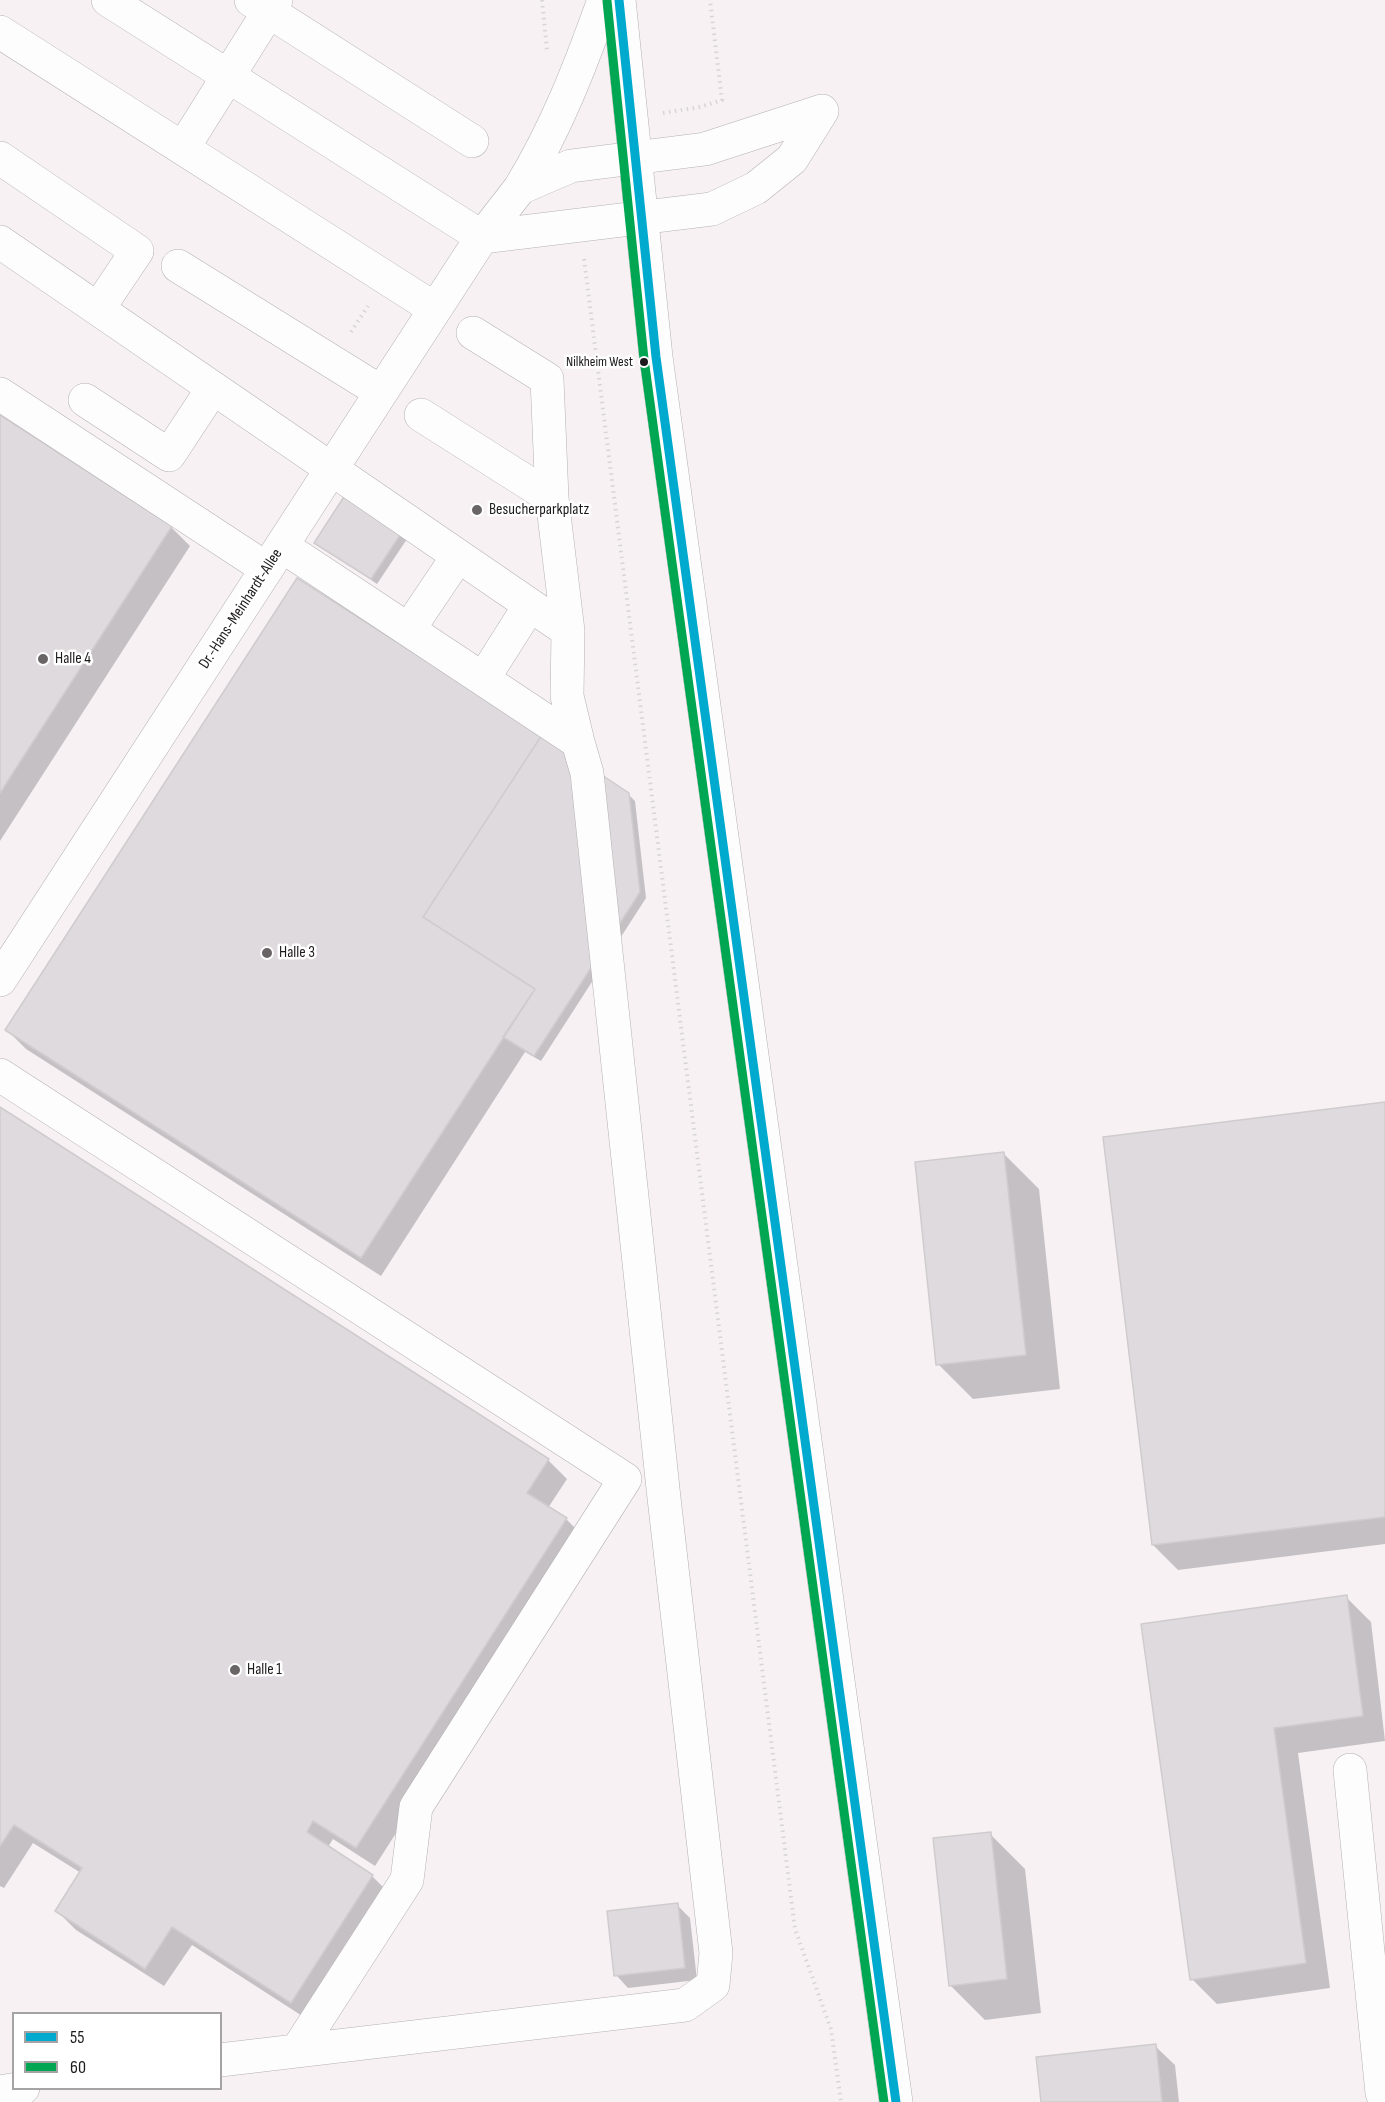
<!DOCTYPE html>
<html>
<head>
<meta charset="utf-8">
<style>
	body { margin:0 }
	#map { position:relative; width:1385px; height:2102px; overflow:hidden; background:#f7f1f4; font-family:"Sofia Sans Condensed",sans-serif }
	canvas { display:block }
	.legend { position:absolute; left:12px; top:2012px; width:210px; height:78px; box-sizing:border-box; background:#fff; border:2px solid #a5a3a4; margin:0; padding:8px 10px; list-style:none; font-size:18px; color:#1d1a1b }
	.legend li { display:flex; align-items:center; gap:12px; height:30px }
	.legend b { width:30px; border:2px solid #a5a3a4 }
</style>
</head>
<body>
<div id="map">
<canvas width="1385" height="2102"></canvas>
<ul class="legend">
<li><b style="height:8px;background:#00a9ce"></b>55</li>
<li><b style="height:8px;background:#00a651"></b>60</li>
</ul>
</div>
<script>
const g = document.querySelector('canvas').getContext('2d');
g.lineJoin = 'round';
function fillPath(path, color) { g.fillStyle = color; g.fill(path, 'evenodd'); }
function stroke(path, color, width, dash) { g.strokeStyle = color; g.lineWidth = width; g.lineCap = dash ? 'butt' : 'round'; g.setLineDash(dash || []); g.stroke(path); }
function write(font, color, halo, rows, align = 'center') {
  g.font = font + ' "Sofia Sans Condensed",sans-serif'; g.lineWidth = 5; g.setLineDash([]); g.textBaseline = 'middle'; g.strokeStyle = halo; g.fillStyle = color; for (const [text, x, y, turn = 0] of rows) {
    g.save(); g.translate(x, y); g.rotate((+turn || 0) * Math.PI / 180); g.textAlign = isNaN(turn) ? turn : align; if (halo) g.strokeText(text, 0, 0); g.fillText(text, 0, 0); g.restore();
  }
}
const shadow = new Path2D(`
	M0 417 171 527 190 546 0 841Z
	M403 530 409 536 377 584 316 542Z
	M628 794 635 801 646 898 541 1061 525 1052 381 1276 26 1049 7 1030Z
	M1385 1103V1544L1178 1570 1153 1545Z
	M0 1108 548 1460 567 1479 548 1508 566 1519 585 1538 375 1866 333 1839 328 1847 372 1876 391 1895 310 2021 192 1945 164 1986 76 1930 57 1911 81 1873 33 1843 4 1888 0 1886Z
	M1004 1154 1039 1189 1060 1389 973 1399 938 1364Z
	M1346 1597 1371 1622 1385 1741 1298 1753 1330 1988 1217 2004 1192 1979 1143 1625Z
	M990 1834 1025 1869 1041 2013 985 2020 950 1985Z
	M677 1905 690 1918 697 1980 628 1988 616 1975Z
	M1155 2046 1175 2065 1179 2102H1043Z`);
const building = new Path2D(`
	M0 415 172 526 0 793Z
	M347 492 404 529 371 579 314 543Z
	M297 578 542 735 423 917 535 989 361 1258 5 1030Z
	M542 735 629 793 640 892 534 1056 503 1037 535 989 423 917Z
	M1385 1102V1517L1152 1545 1103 1137Z
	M0 1107 549 1459 527 1493 567 1518 356 1848 313 1821 307 1832 373 1875 291 2003 172 1927 145 1969 55 1911 82 1868 14 1825 0 1846Z
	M1004 1152 1026 1355 936 1365 915 1162Z
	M1347 1595 1363 1716 1274 1728 1306 1963 1190 1980 1141 1624Z
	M991 1832 1007 1979 949 1986 933 1838Z
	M678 1903 685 1968 614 1976 607 1911Z
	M1156 2044 1162 2102H1041L1036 2057Z`);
const path = new Path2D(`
	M542 0 547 50
	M663 113 700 107 722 100 710 0
	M584 259 795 1929 831 2029 841 2102
	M351 332 368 306`);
const minor = new Path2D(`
	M108 0 482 237
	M251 0 472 141
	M0 32 435 309
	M183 148 276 0
	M0 158 137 251 98 309
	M520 188C557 127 580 67 604 0
	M482 237 712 209 756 188 792 159 822 111
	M0 242 568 631 567 696 578 742
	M178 266 381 392
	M473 333 547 379 552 498 568 631
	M0 394 267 569
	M85 400 169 455 213 388
	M421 415 552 498
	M411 626 458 556
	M485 676 530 605
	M0 980 482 237 520 188 571 166 705 149 822 111
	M0 1075 625 1479 416 1807 407 1880 298 2049
	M1350 1770 1382 2093 1385 2096
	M220 2060 685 2005 713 1985 716 1953 664 1498 587 773 578 742 282 546
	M0 2092 23 2088`);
const major = new Path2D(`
	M619 0 656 357 896 2102`);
const bus1 = new Path2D(`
	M619 0 656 357 896 2102`);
const bus2 = new Path2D(`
	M607 1 644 359 884 2102`);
const markers = [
	[644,362,5,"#1d1a1b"],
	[477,510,6,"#696567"],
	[43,659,6,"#696567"],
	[267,953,6,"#696567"],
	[235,1670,6,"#696567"]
];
const busNames = [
	["Nilkheim West",633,362]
];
const poiNames = [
	["Besucherparkplatz",489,510],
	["Halle 4",55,659],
	["Halle 3",279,953],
	["Halle 1",247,1670]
];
const streetNames = [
	["Dr.-Hans-Meinhardt-Allee",241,609,-57]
];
fillPath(shadow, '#0003');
fillPath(building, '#dfdadd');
stroke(building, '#d0ccce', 1.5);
stroke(minor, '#b4b1b3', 34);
stroke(major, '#b4b1b3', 34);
stroke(path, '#d7d5d5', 4, [1.5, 4.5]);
stroke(minor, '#fefdfd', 33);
stroke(major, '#fefdfd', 33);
stroke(bus1, '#00a9ce', 9);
stroke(bus2, '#00a651', 9);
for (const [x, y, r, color] of markers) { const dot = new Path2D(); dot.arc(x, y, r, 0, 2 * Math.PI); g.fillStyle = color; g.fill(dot); stroke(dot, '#fff', 2); }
write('14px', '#1d1a1b', '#fff', busNames, 'right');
write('16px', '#1d1a1b', '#fff', poiNames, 'left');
write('16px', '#1d1a1b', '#fff', streetNames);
</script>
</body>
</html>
